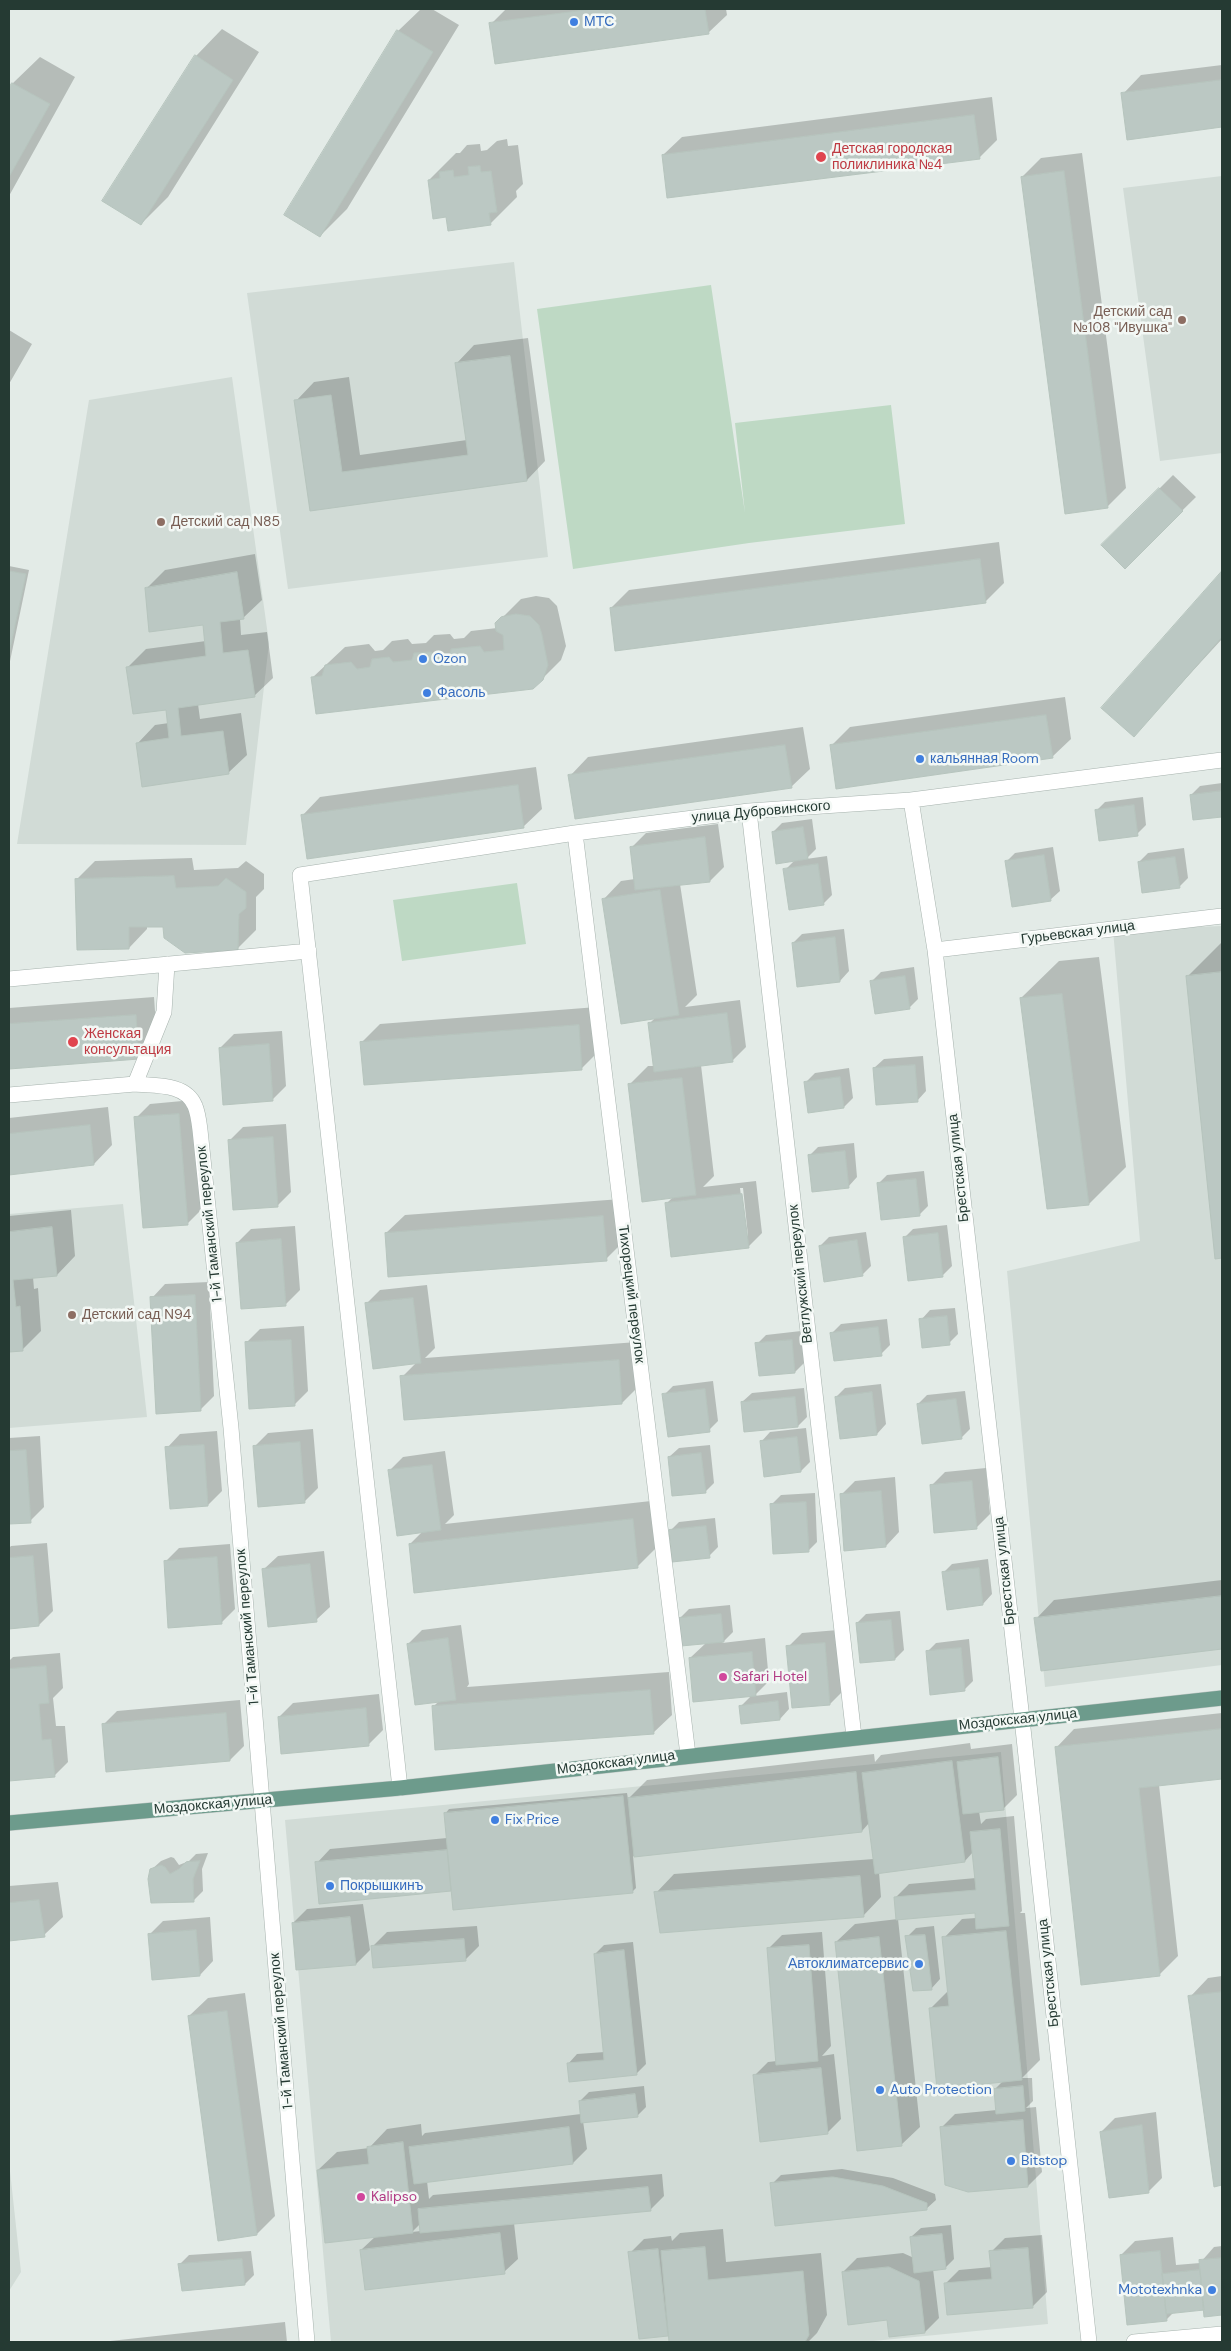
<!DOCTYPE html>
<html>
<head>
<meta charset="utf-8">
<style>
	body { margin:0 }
	#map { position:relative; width:1231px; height:2351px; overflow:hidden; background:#e3ebe7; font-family:"DM Sans",sans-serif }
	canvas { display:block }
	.frame { position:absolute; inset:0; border:10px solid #253a33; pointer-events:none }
</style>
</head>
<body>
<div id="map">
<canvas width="1231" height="2351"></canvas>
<div class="frame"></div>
</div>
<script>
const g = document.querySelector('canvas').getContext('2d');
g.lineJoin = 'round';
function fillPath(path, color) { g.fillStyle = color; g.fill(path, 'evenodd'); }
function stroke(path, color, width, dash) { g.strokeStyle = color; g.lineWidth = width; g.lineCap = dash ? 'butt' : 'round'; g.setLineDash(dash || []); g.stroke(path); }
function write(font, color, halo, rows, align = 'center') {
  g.font = font + ' "DM Sans",sans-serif'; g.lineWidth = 5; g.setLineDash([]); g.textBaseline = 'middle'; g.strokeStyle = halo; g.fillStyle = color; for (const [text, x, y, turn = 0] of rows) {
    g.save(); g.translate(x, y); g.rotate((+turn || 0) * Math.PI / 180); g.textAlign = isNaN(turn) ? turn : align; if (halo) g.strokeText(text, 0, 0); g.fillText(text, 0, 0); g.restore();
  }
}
const built = new Path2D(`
	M1222 176V453L1160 461 1123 188Z
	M514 262 548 557 288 589 247 293Z
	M232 377 269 643 246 845 17 844 89 400Z
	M1222 926V1665L1045 1687 1007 1271 1140 1241 1113 930Z
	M123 1204 147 1417 9 1428V1214Z
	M1001 1752 1048 2324 863 2342H331L285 1820Z
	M9 2162 21 2272 9 2291Z`);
const green = new Path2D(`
	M711 285 745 513 735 423 891 405 905 524 749 543 573 569 537 309Z
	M517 883 526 944 402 961 393 900Z`);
const shadow = new Path2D(`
	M421 9H432L459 25 347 209 320 236 398 31Z
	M506 9H726L727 15 708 33 491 24Z
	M222 29 259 52 168 197 141 224 196 56Z
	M40 57 75 77 9 196V91L13 83Z
	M1222 65V126L1128 139 1123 94 1141 75Z
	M992 97 997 140 979 158 663 155 682 137Z
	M507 139 508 146 518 145 523 184 516 191 517 197 490 224 447 216 429 180 456 153H460L467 145 480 144 481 151 487 150 497 141Z
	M1082 153 1126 488 1107 507 1022 177 1041 158Z
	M9 330 32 344 9 384Z
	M528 338 545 461 527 480 311 510 296 401 314 382 349 377 360 455 467 440 456 364 474 345Z
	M1173 475 1196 497 1125 567 1103 545Z
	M999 542 1004 583 986 601 611 608 629 590Z
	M255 554 262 600 243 618 240 619 241 635 267 632 273 678 254 696 198 704 200 719 241 713 247 755 228 773 137 744 155 725 169 723 167 708 127 668 146 649 206 641 204 624 146 589 165 570Z
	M9 566 29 570 9 666Z
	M1222 573V639L1134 735 1103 708Z
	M536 596 549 598 557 606 566 646 561 660 542 679 312 678 345 647 369 644 375 651 383 650 392 641 408 639 412 644 426 643 434 635 450 634 454 639 464 638 471 631 497 628V623L521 599Z
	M1065 697 1071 739 1052 757 831 746 850 727Z
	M803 727 810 769 791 787 570 776 588 757Z
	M536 767 542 809 523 827 302 816 320 797Z
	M1222 783V815L1194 819 1191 795 1200 786Z
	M1143 797 1146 825 1137 834 1096 811 1105 802Z
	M812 819 816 849 806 859 827 856 832 895 823 904 785 870 795 860 773 832 782 823Z
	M718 824 724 867 710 881 680 884 697 995 685 1007 740 1000 746 1047 732 1061 701 1065 714 1176 703 1187 756 1181 762 1233 748 1247 666 1204 673 1197 629 1085 648 1066H655L650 1023 656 1017 603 900 621 881 635 879 632 847 646 833ZM740 1188H743L748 1236H746Z
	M1053 847 1060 891 1050 900 1006 862 1015 853Z
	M1184 848 1188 878 1179 887 1139 862 1148 853Z
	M192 858 194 870 238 868 246 861 264 874V889L256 897V930L237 949 164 926H147V929L129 948 76 880 95 861Z
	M844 929 849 971 840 981 798 986 793 943 802 934Z
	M1222 942V1256L1216 1257 1187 977Z
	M1099 957 1126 1167 1089 1204 1021 998 1059 961Z
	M914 967 918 999 909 1008 872 981 881 972Z
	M154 997 157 1040 138 1058 9 1067V1008Z
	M597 1007 600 1050 582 1068 362 1042 380 1024Z
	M282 1031 286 1086 273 1099 220 1048 234 1034Z
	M923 1056 926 1091 917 1101 874 1068 884 1059Z
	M849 1068 853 1098 844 1107 806 1082 815 1073Z
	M193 1100 202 1209 188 1223 136 1118 150 1104Z
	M108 1107 112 1145 94 1164 9 1173V1118Z
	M286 1124 291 1192 277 1206 229 1141 243 1127Z
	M854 1143 857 1177 848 1187 809 1156 818 1147Z
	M924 1171 928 1206 919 1215 878 1184 887 1175Z
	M621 1199 624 1241 606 1259 386 1233 405 1215Z
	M71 1210 75 1256 57 1275 33 1277 34 1289 38 1288 41 1331 23 1349 9 1350V1216Z
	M947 1225 952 1266 943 1275 904 1238 913 1229Z
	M295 1226 300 1290 286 1304 237 1243 251 1229Z
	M866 1232 871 1266 862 1275 820 1246 829 1237Z
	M209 1282 214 1396 200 1410 152 1298 165 1284Z
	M427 1285 435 1348 425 1358 637 1342 640 1385 622 1403 402 1377 416 1363 366 1304 380 1290Z
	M955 1308 958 1334 949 1343 921 1320 930 1310Z
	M887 1319 890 1345 881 1354 832 1333 841 1324Z
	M304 1326 308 1391 294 1405 246 1343 260 1329Z
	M801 1331 804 1363 795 1372 757 1344 766 1335Z
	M713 1381 718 1421 709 1430 664 1395 673 1386Z
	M881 1384 886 1424 877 1434 836 1397 845 1388Z
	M804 1388 807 1417 798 1426 742 1402 752 1393Z
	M965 1391 970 1429 961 1438 918 1404 927 1395Z
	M806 1428 810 1462 801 1471 761 1442 770 1432Z
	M313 1429 318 1488 304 1502 254 1447 268 1433Z
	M217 1431 222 1491 208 1505 167 1448 180 1434Z
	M40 1436 44 1507 30 1521 9 1523V1438Z
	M710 1445 714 1483 705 1492 669 1457 679 1448Z
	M445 1451 454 1515 445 1524 651 1501 656 1548 637 1567 410 1544 423 1531 389 1471 403 1457Z
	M986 1468 990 1514 976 1528 931 1486 945 1472Z
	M895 1477 899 1532 886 1546 841 1495 855 1481Z
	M815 1493 817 1542 808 1551 772 1504 781 1495Z
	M715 1518 718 1547 709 1556 670 1531 679 1522Z
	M47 1543 53 1611 39 1625 9 1628V1548L11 1546Z
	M230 1544 235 1609 221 1623 165 1562 179 1548Z
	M324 1551 330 1607 316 1620 264 1569 278 1556Z
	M988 1559 992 1594 983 1604 943 1573 952 1564Z
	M1222 1580V1648L1042 1669 1036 1619 1054 1600Z
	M730 1605 733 1632 722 1643 765 1638 769 1681 754 1696 787 1692 789 1709 780 1719 743 1723 741 1706 752 1695 690 1658 706 1643 679 1619 689 1609Z
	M900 1611 904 1650 895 1659 857 1623 866 1614Z
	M461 1625 469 1684 467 1687 669 1672 672 1715 653 1733 433 1707 440 1700 408 1644 422 1630Z
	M838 1630 844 1690 830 1704 788 1647 802 1633Z
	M969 1639 973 1681 964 1690 927 1652 936 1643Z
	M60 1653 63 1688 53 1698 56 1726H65L68 1762 54 1776 9 1780V1661L13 1657Z
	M379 1694 383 1730 369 1744 283 1753 279 1717 293 1703Z
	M240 1700 244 1746 230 1760 108 1770 103 1725 117 1711Z
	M1222 1713V1778L1159 1785 1178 1956 1159 1975 1056 1748 1074 1729Z
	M970 1743 971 1749 1012 1744 1017 1795 1003 1809 979 1811 981 1824 986 1819 1014 1816 1022 1911 1020 1913H1025L1040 2060 1022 2078H1032L1033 2101 1026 2108 1036 2107 1042 2172 1028 2186 941 2128 955 2114 997 2110 995 2089 1003 2081 930 2009 949 1990 944 1938 962 1919 976 1918V1912L898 1919 920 2127 901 2145 836 1942 855 1924 898 1919 895 1898 909 1884 976 1878 973 1852 965 1861 879 1872 881 1897 863 1916 656 1893 674 1874 874 1859 869 1823 862 1831 633 1856 636 1888 632 1892 452 1890 320 1902 317 1863 330 1849 447 1838 445 1814 449 1809 627 1793 628 1799 647 1780 874 1754 875 1762 881 1755Z
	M208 1853 202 1869 203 1891 194 1900 151 1870 161 1861 171 1857 174 1858 179 1865 189 1861 196 1854Z
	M58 1882 63 1917 44 1935 9 1939V1886Z
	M363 1904 370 1950 356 1964 297 1969 293 1923 307 1909Z
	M210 1917 213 1961 200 1975 149 1935 163 1921Z
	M477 1926 479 1946 465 1960 373 1946 387 1932Z
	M934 1926 940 1979 931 1989 907 1937 916 1928Z
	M822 1932 831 2046 822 2056 834 2054 841 2119 827 2133 754 2076 768 2062 777 2061 768 1949 782 1935Z
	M633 1942 646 2064 636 2074 568 2064 577 2054 605 2052 595 1954 604 1945Z
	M1222 1976V2184L1215 2185 1190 1997 1208 1978Z
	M245 1993 275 2216 257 2234 189 2016 208 1998Z
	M644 2086 646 2107 637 2116 583 2121 587 2149 573 2163 427 2181 429 2199 433 2195 662 2174 664 2196 650 2210 514 2223 518 2259 504 2272 361 2250 376 2236 318 2170 337 2152 369 2148 387 2129 421 2124 422 2136 425 2133 581 2114 580 2101 589 2092ZM421 2223V2231L412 2232Z
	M1156 2112 1162 2178 1148 2192 1101 2132 1115 2118Z
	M842 2169 893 2178 935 2194 936 2200 926 2209 772 2184 781 2175Z
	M951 2225 954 2259 945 2268 933 2269 939 2318 925 2332 888 2319 843 2272 857 2258 903 2253 914 2258 911 2237 921 2228Z
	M723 2229 726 2262 821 2253 827 2315 817 2333 808 2342H670V2333L668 2334 630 2253 644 2239 671 2236 672 2241 680 2233Z
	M1042 2235 1047 2292 1033 2306 945 2284 959 2270 992 2267 991 2252 1005 2238Z
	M1173 2237 1176 2265 1200 2263 1214 2247 1222 2246V2314L1205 2315V2307L1174 2312 1166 2320 1121 2255 1135 2241Z
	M251 2251 254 2275 245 2284 180 2264 189 2255Z
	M285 2322 287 2342H101Z`);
const building = new Path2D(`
	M592 9H705L709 34 495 64 489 23Z
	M397 30 433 52 320 237 284 215Z
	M195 55 233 80 141 225 102 201Z
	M1222 80V127L1127 140 1121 93Z
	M12 83 50 104 9 177V88Z
	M974 115 980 159 667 198 662 155Z
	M480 166 481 172 491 171 497 212 489 213 491 225 448 231 446 217 433 219 428 180 440 178 439 172 453 170 454 177 469 175 468 167Z
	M1064 171 1108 508 1065 514 1021 177Z
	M510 356 527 481 310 511 294 400 331 395 342 472 468 455 455 363Z
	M1159 488 1183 511 1125 569 1101 545Z
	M980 559 986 603 615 651 610 608Z
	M9 571 26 574 9 654Z
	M1222 571V637L1134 737 1101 708Z
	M237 572 244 619 220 622 223 653 248 650 255 697 178 708 181 736 223 731 229 774 142 787 136 743 169 738 166 710 133 714 126 667 206 656 203 625 149 632 145 588Z
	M516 614 530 616 539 625 542 635 548 665 543 680 533 689 316 714 311 677 322 676 325 665 351 662 357 669 370 667 372 659 389 657 393 662 412 660 414 653 431 652 435 657 450 656 451 649 480 646 484 652 504 650 503 635 496 631 495 623 501 617Z
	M1046 715 1053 758 836 789 830 745Z
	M785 745 792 788 575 819 568 775Z
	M518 785 524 828 307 859 301 815Z
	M1222 791V817L1193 820 1190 795Z
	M1134 805 1138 836 1099 841 1095 810Z
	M803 827 808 859 776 864 772 832Z
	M705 837 710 882 635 890 630 847Z
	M1044 855 1051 901 1012 907 1005 861Z
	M1175 857 1180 888 1142 893 1138 862Z
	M818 864 824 905 789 910 783 869Z
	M174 876 176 888 218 886 226 878 246 892V908L239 914 238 950 185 953 164 938 163 927H129V949L77 950 75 879Z
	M660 890 679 1015 621 1024 602 899Z
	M835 937 840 982 797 987 792 943Z
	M1222 972V1258L1215 1259 1186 976Z
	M905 976 910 1009 875 1014 870 981Z
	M1062 994 1089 1205 1047 1209 1020 998Z
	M727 1013 733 1062 654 1072 648 1023Z
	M136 1015 139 1059 9 1069V1024Z
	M579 1025 582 1070 364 1085 360 1042Z
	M269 1044 273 1101 223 1105 219 1048Z
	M915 1065 918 1102 876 1105 873 1068Z
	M840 1077 844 1108 808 1113 804 1082Z
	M682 1078 696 1195 642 1202 628 1084Z
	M179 1114 188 1225 143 1228 134 1117Z
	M90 1125 94 1165 9 1175V1134Z
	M273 1137 278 1207 233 1210 228 1140Z
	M845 1151 849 1188 812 1192 808 1155Z
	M916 1179 920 1216 881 1220 877 1183Z
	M742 1194 749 1248 671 1257 665 1203Z
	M603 1216 607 1261 388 1277 385 1233Z
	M52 1227 57 1276 13 1280 16 1307 20 1306 23 1351 9 1352V1232Z
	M938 1233 943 1277 908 1281 903 1237Z
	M281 1239 286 1306 241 1309 236 1243Z
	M857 1240 863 1276 824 1282 819 1246Z
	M195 1295 201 1411 156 1414 150 1297Z
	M413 1298 421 1363 373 1369 365 1303Z
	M947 1316 950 1345 922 1348 919 1319Z
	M878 1327 882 1356 834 1361 830 1333Z
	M291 1340 295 1406 249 1409 245 1342Z
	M792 1340 795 1373 759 1376 755 1343Z
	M619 1360 622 1404 404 1420 400 1376Z
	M705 1389 710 1432 668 1437 662 1394Z
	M872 1392 877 1435 840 1439 835 1397Z
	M795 1397 798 1427 744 1432 741 1402Z
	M956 1399 962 1439 922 1444 917 1404Z
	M797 1437 801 1472 764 1477 760 1441Z
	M300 1442 305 1503 258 1507 253 1446Z
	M204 1445 208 1506 170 1509 165 1447Z
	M26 1450 31 1523 9 1524V1451Z
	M701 1453 706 1493 672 1496 668 1457Z
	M432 1465 441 1530 397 1536 388 1470Z
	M972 1481 977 1529 934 1533 930 1485Z
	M881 1491 886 1547 844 1551 840 1494Z
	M806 1502 809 1552 773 1554 770 1504Z
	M633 1519 638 1568 414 1593 409 1544Z
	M706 1526 710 1558 672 1562 669 1530Z
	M33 1556 39 1626 9 1629V1558Z
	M217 1557 222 1624 168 1628 164 1561Z
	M310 1564 317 1622 268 1627 262 1569Z
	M979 1568 983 1605 947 1610 942 1572Z
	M1222 1596V1649L1041 1671 1034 1618Z
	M721 1614 724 1642 681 1646 678 1618Z
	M891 1620 895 1660 860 1663 856 1623Z
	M448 1638 456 1700 415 1705 407 1644Z
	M825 1643 830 1705 792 1708 786 1646Z
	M961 1648 965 1691 930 1695 926 1651Z
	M752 1652 756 1696 693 1702 689 1658Z
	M46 1666 49 1703 39 1704 42 1740 51 1739 55 1777 9 1781V1669Z
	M650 1690 654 1734 435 1750 432 1706Z
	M778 1701 780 1720 741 1724 739 1706Z
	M366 1708 369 1746 281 1754 278 1717Z
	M226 1713 230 1761 106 1772 102 1724Z
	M1222 1729V1779L1139 1788 1160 1976 1081 1985 1055 1747Z
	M998 1757 1004 1810 963 1814 957 1762Z
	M952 1761 965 1862 875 1874 862 1773Z
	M856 1772 862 1832 634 1857 628 1798Z
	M623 1796 633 1893 453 1910 444 1813Z
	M1000 1829 1009 1926 976 1929 975 1913 896 1920 894 1897 976 1890 970 1832Z
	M447 1850 451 1891 319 1904 315 1862Z
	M200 1861 193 1879 194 1902 151 1903 148 1879 150 1869 161 1865 165 1867 170 1874 179 1869 186 1862Z
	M860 1876 864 1917 660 1933 654 1892Z
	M39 1900 45 1937 9 1941V1903Z
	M350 1917 356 1965 296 1970 292 1923Z
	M196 1930 200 1976 152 1980 148 1934Z
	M1006 1931 1022 2080 937 2089 929 2008 949 2006 942 1937Z
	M925 1935 932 1990 913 1991 905 1936Z
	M879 1937 902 2146 857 2151 835 1942Z
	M464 1939 466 1961 373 1968 371 1946Z
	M809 1945 818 2061 776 2065 767 1948Z
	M624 1950 637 2075 569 2082 567 2063 604 2060 594 1954Z
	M1222 1992V2185L1214 2187 1188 1996Z
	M227 2011 257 2235 218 2241 188 2016Z
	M821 2068 828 2134 760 2142 753 2075Z
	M1023 2086 1025 2111 996 2114 994 2089Z
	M635 2094 638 2117 581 2123 579 2101Z
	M1023 2120 1028 2187 968 2192 945 2185 940 2127Z
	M1142 2125 1149 2193 1109 2198 1100 2132Z
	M569 2127 573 2164 414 2184 409 2147Z
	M403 2142 413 2233 325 2243 317 2170 369 2164 367 2147Z
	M833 2177 883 2186 927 2203V2210L775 2226 770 2183Z
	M648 2187 651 2211 420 2233 418 2209Z
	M500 2233 505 2274 365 2290 360 2250Z
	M942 2234 946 2269 914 2273 910 2237Z
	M705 2247 708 2280 803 2271 809 2335 805 2342H669L661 2251Z
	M1028 2248 1033 2308 947 2315 944 2283 992 2279 989 2251Z
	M658 2249 668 2336 639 2339 628 2252Z
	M1160 2251 1167 2321 1127 2325 1120 2255Z
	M1222 2258V2315L1204 2317 1199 2260Z
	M242 2259 245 2285 182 2291 178 2264Z
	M889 2267 919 2281 925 2333 889 2337 887 2320 848 2325 842 2272Z
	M1200 2270 1204 2310 1166 2314 1162 2274Z`);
const minor = new Path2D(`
	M911 800 935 950 1022 1719 1089 2342
	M749 811 854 1737
	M575 833 688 1755
	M935 950 1222 916
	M167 964 164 1012 135 1084C155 1086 186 1083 195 1106 198 1113 199 1122 200 1130L231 1428 307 2342
	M9 979 309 951
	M9 1095 135 1084
	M400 1788 300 875 575 833 749 811 911 800 1222 760
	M1134 2342 1222 2334`);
const major = new Path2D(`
	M9 1823 400 1788 1222 1698`);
const markers = [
	[574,22,5,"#3f7fe0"],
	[821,157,6,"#e0444e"],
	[1182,320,5,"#8d6e63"],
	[161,522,5,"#8d6e63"],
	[423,659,5,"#3f7fe0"],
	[427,693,5,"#3f7fe0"],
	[920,759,5,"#3f7fe0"],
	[73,1042,6,"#e0444e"],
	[72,1315,5,"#8d6e63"],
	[723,1677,5,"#d1479c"],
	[495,1820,5,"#3f7fe0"],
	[330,1886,5,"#3f7fe0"],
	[919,1964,5,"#3f7fe0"],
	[880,2090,5,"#3f7fe0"],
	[1011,2161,5,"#3f7fe0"],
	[361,2197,5,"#d1479c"],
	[1212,2290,5,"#3f7fe0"]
];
const shopNames = [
	["МТС",584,22],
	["Ozon",433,659],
	["Фасоль",437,693],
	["кальянная Room",930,759],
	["Fix Price",505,1820],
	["Покрышкинъ",340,1886],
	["Автоклиматсервис",909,1964,"right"],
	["Auto Protection",890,2090],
	["Bitstop",1021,2161],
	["Mototexhnka",1202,2290,"right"]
];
const healthNames = [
	["Детская городская",832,149],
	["поликлиника №4",832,165],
	["Женская",84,1034],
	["консультация",84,1050]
];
const educationNames = [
	["Детский сад",1172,312,"right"],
	["№108 \"Ивушка\"",1172,328,"right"],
	["Детский сад N85",171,522],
	["Детский сад N94",82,1315]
];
const streetNames = [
	["улица Дубровинского",761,812,-5],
	["Гурьевская улица",1078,933,-7],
	["Брестская улица",959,1168,-96],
	["1-й Таманский переулок",210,1224,-96],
	["Ветлужский переулок",801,1274,-96],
	["Тихорецкий переулок",631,1294,83],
	["Брестская улица",1005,1571,-96],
	["1-й Таманский переулок",248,1627,-95],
	["Моздокская улица",1018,1720,-6],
	["Моздокская улица",616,1763,-7],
	["Моздокская улица",213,1805,-5],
	["Брестская улица",1049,1973,-96],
	["1-й Таманский переулок",282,2031,-95]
];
const hotelNames = [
	["Safari Hotel",733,1677],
	["Kalipso",371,2197]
];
fillPath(built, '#d1dbd6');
fillPath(green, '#bed9c4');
fillPath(shadow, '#0003');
fillPath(building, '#bbc8c3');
stroke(building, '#b6c4bd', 1);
stroke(minor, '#a6b2ad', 16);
stroke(major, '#c2c8c6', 16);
stroke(minor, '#fff', 15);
stroke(major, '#6d9b8c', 15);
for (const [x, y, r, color] of markers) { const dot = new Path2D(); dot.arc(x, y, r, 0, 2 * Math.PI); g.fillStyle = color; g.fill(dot); stroke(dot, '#f3f8f5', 2); }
write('14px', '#366cbe', '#f3f8f5', shopNames, 'left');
write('14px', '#be3a42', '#f3f8f5', healthNames, 'left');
write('14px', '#785e54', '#f3f8f5', educationNames, 'left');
write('14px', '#253a33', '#f3f8f5', streetNames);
write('14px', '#b23c85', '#f3f8f5', hotelNames, 'left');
</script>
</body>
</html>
